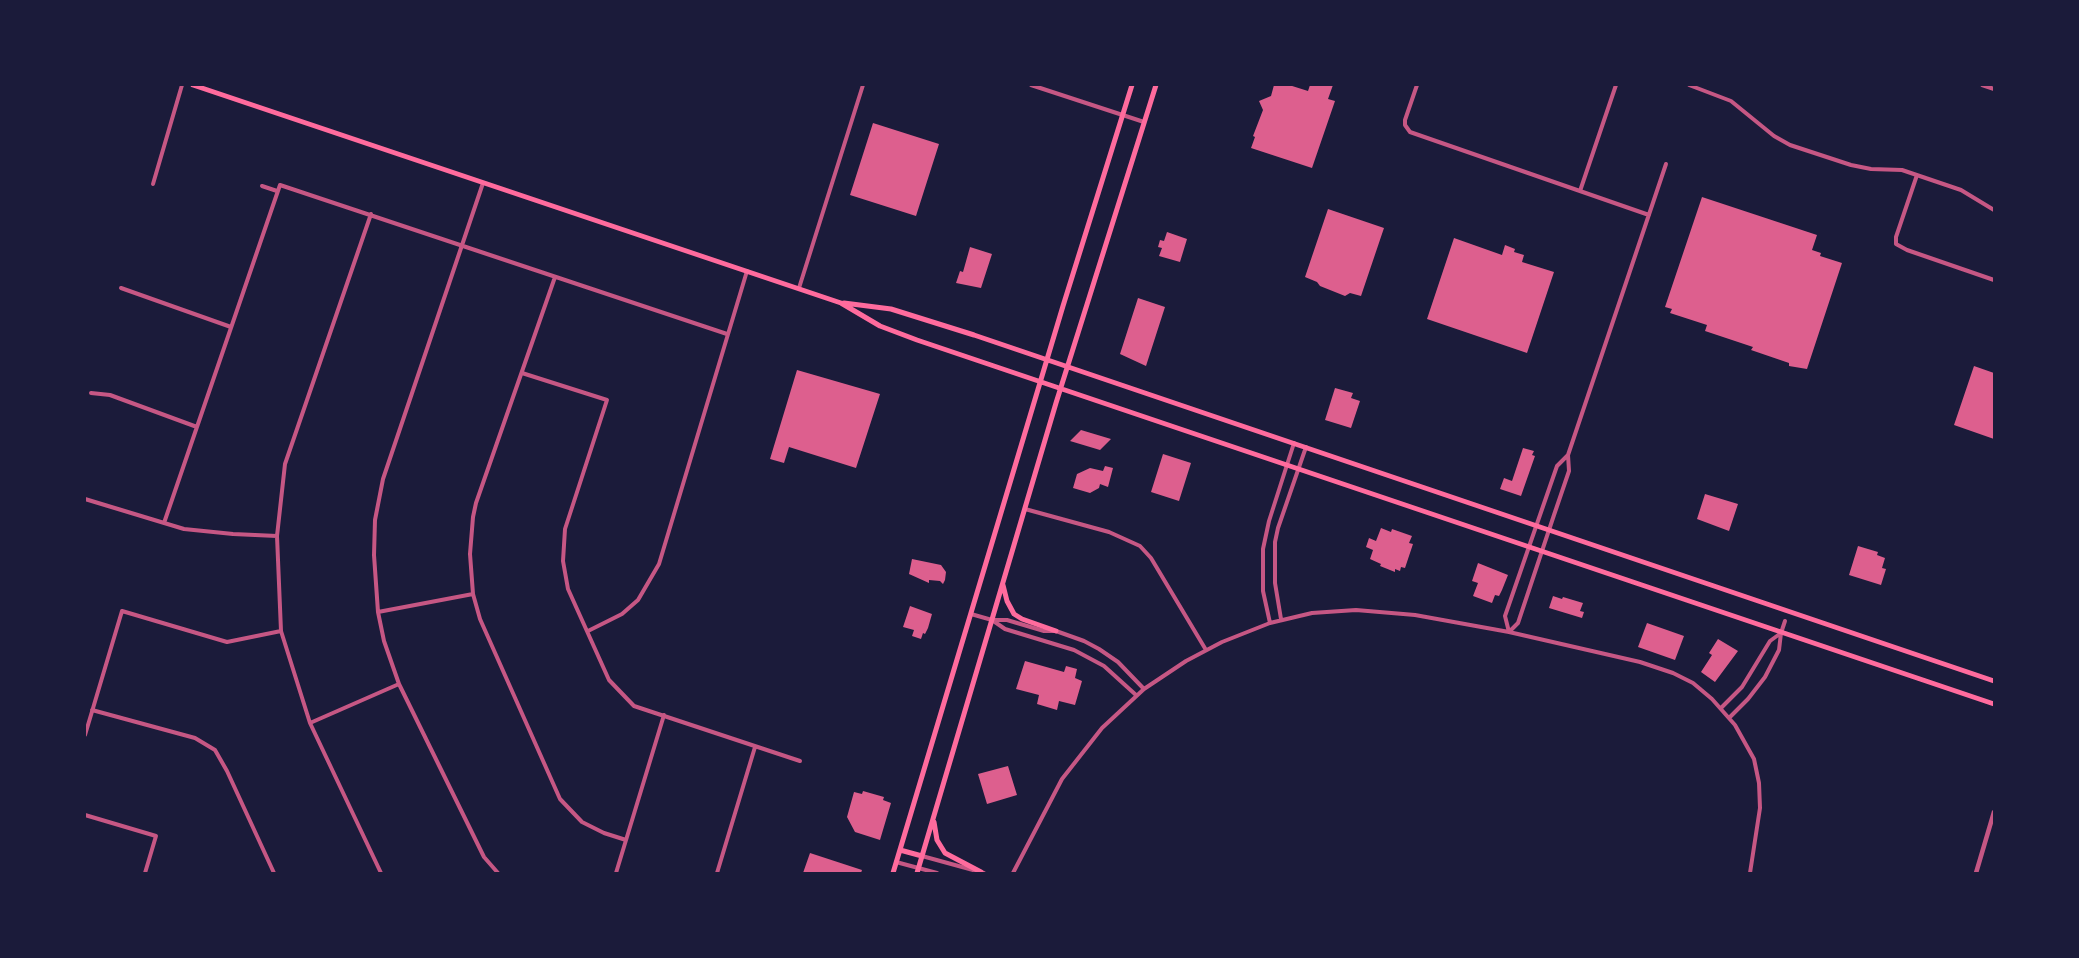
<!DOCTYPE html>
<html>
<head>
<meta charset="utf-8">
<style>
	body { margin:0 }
	#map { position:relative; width:2079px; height:958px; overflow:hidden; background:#1b1b3a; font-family:Quicksand,sans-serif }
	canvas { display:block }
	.frame { position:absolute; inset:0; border:86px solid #1b1b3a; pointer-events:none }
</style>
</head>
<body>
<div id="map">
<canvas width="2079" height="958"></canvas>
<div class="frame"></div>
</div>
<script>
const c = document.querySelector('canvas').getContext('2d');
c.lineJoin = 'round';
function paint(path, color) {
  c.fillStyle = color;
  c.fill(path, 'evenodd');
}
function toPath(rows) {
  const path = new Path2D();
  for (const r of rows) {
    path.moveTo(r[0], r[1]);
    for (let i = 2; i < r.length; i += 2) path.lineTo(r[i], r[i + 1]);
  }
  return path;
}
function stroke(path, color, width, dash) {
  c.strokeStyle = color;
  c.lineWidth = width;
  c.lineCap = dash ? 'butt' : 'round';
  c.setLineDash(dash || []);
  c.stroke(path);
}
const building = toPath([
	[1274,85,1289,85,1308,91,1310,85,1333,85,1328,99,1335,101,1312,168,1251,148,1255,137,1253,136,1263,110,1259,101,1271,96],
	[873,123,939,144,916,216,850,195],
	[1702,197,1817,235,1812,250,1821,253,1820,256,1842,263,1807,369,1789,366,1789,363,1751,350,1753,347,1705,331,1707,325,1670,313,1672,309,1665,307],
	[1328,209,1384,228,1361,296,1350,293,1345,296,1320,286,1317,282,1305,277],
	[1167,232,1187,239,1180,262,1159,256,1162,248,1158,247,1160,240,1164,241],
	[1454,238,1502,255,1505,245,1515,249,1514,252,1524,255,1522,262,1554,272,1527,353,1427,319],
	[970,247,992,254,981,288,956,283,960,271,963,272],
	[1138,298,1165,307,1146,366,1120,354],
	[1974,366,1994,373,1994,439,1954,425],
	[797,370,880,394,856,468,789,447,784,463,770,459],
	[1335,388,1353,393,1351,398,1360,401,1351,428,1325,420],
	[1081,430,1111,439,1100,450,1070,441],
	[1523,448,1534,451,1532,455,1535,456,1521,496,1500,489,1504,478,1512,481],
	[1163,454,1191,463,1179,501,1151,492],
	[1105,466,1113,468,1108,487,1100,484,1099,488,1090,493,1073,488,1077,474,1090,468,1103,471],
	[1705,494,1738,504,1729,531,1697,519],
	[1381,528,1391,532,1392,529,1412,536,1409,543,1413,544,1405,568,1401,567,1400,571,1395,569,1395,572,1380,566,1381,564,1370,559,1373,550,1366,547,1369,538,1376,541],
	[1858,546,1878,552,1877,555,1885,558,1882,568,1886,569,1881,585,1849,575],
	[912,559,941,565,946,572,945,580,943,584,940,581,929,580,929,583,909,574],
	[1478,563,1508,575,1502,590,1499,596,1495,595,1492,603,1473,596,1478,583,1472,581],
	[1553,596,1562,599,1563,597,1583,603,1580,611,1584,612,1582,618,1549,608],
	[910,606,932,614,928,628,925,634,923,633,921,639,912,636,914,630,903,627],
	[1647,623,1684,636,1675,660,1638,647],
	[1718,639,1738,651,1715,682,1701,672,1712,655,1709,653],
	[1025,661,1064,672,1066,666,1077,669,1075,678,1082,681,1075,705,1059,701,1057,710,1037,704,1039,695,1016,689],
	[1008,766,1017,795,987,804,978,774],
	[863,791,884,797,883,800,891,803,880,840,855,832,847,817,854,792,862,794],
	[810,853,862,870,861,873,803,873]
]);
const minor = toPath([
	[1031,85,1144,122],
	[1417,85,1405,120,1405,125,1410,132,1649,215],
	[1689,85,1731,101,1774,136,1790,145,1851,165,1871,169,1902,170,1961,190,1994,210],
	[1982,85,1994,89],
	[1917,175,1896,237,1896,244,1907,250,1994,280],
	[483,183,383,479,375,520,374,555,378,612,384,641,399,684,484,857,498,873],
	[153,184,182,85],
	[262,186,277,191],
	[1580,191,1616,85],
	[371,214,285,464,277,536,281,631,310,723,381,873],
	[555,277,476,503,473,517,470,554,473,594,480,619,560,799,582,822,604,833,626,840],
	[121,288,231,327],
	[799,288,863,85],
	[522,373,607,400,565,529,563,561,568,589,609,680,634,706,800,761],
	[91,393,110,395,197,427],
	[85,499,184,529,233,534,277,536],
	[1025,509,1109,532,1140,546,1151,558,1206,650],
	[164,523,280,185,727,334],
	[378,612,473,594],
	[971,614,992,620,1005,629,1074,650,1104,666,1136,695],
	[1281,619,1275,583,1275,542,1278,528,1306,447],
	[992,620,1007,620,1044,631,1056,631,1084,641,1099,649,1118,662,1144,689],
	[1270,623,1263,591,1263,549,1269,521,1294,443],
	[588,631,622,614,638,600,659,564,747,271],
	[1509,632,1518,623,1554,515,1569,471,1568,455,1666,164],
	[1509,632,1505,616,1557,466,1568,455],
	[1721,708,1742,687,1770,641,1781,633],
	[92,710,195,738,215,750,227,771,274,873],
	[1729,718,1748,699,1765,677,1779,650,1781,633,1785,621],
	[310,723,399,684],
	[85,735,122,611,227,642,281,631],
	[85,815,156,836,145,873],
	[922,856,984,873],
	[896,862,937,873],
	[616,873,664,715],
	[717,873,755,747],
	[1013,873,1062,779,1102,728,1144,689,1186,661,1222,642,1270,623,1312,613,1356,610,1415,615,1509,632,1640,662,1673,673,1693,683,1712,699,1735,725,1754,759,1759,783,1760,808,1750,873]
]);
const tertiary = toPath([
	[1976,873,1994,812]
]);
const secondary = toPath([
	[193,85,841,303,880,326,917,340,1994,704],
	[844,303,891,309,974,335,1994,681],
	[1003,585,1007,601,1014,614,1022,619,1056,631],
	[934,822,937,840,945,853,981,872],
	[900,850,922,856],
	[893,873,1063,306,1132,85],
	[917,873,1056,403,1156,85]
]);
paint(building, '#dd5f8e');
stroke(minor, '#c65784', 4);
stroke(tertiary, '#c65784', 4.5);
stroke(secondary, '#ff6b9d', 5);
</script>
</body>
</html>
